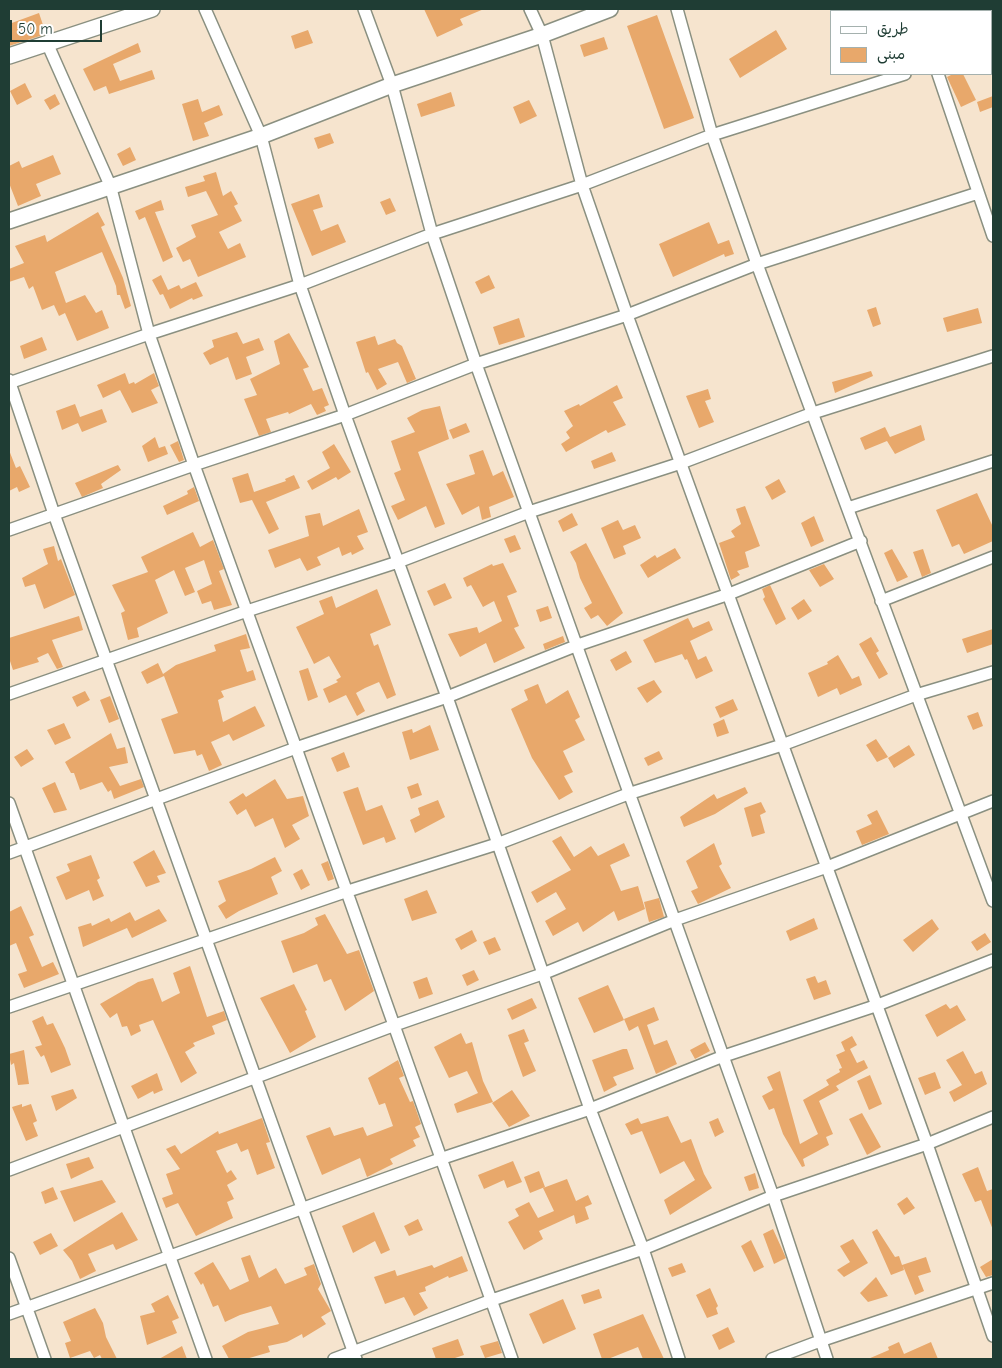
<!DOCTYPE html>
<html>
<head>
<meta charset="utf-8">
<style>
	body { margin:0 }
	#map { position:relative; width:1002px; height:1368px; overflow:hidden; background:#f6e4ce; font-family:"Comic Neue","Playpen Sans Arabic",sans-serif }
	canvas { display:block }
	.frame { position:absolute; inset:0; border:10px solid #1f3d34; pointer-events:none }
	.legend { position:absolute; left:830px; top:10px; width:162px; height:65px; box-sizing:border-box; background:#fff; border:1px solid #a5b1ae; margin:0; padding:6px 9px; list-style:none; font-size:15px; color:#1f3d34 }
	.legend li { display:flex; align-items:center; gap:10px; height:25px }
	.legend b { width:25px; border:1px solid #a5b1ae }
	.scale { position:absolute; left:10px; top:20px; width:92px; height:22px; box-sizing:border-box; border:2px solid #1f3d34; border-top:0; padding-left:6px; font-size:15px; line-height:18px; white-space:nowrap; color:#1f3d34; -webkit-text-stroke:4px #fff; paint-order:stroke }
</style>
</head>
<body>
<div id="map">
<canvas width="1002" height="1368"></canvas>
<div class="frame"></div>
<ul class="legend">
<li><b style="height:6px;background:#fff"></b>طريق</li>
<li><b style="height:14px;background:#e8a86b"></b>مبنى</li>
</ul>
<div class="scale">50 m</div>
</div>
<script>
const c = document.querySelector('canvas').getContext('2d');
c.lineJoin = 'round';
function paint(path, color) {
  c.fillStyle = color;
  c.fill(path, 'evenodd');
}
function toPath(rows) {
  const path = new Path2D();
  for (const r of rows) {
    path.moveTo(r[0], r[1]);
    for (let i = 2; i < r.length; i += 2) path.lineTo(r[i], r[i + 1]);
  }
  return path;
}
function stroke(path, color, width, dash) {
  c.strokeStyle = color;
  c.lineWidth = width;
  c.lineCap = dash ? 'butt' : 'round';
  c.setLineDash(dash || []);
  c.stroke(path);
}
const building = toPath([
	[424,9,484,9,460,19,463,25,437,37],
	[39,13,46,34,9,46,9,24],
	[657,15,694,118,664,129,627,26],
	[308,30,313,43,295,49,291,36],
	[776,30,787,49,740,78,729,59],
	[604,37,608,49,584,57,580,45],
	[138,43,141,52,113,64,120,81,152,70,155,79,109,94,106,86,94,91,83,69],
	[953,74,963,74,976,100,961,107,947,77],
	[25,83,32,97,17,105,10,91],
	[451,92,455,106,421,117,417,104],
	[55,94,60,104,50,110,44,100],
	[993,96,993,107,980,112,977,102],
	[198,99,202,112,219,105,223,115,204,123,209,136,193,141,182,104],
	[529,100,537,116,520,124,513,107],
	[330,133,334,143,318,149,314,138],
	[130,147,136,160,123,166,117,154],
	[53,155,61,174,36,184,41,196,18,206,9,183,9,166,19,161,22,168],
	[216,172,223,196,231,191,238,204,234,206,242,221,219,232,228,249,240,243,246,257,198,277,190,259,183,262,176,248,196,237,191,225,218,215,206,191,188,197,185,187,205,181,203,176],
	[319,194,323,207,313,210,321,231,338,224,346,242,312,256,291,204],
	[390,198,396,211,386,215,380,202],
	[161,200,164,210,155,212,173,257,163,262,145,217,139,220,135,211],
	[98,212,105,225,101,227,123,278,131,306,125,309,120,295,117,295,116,286,102,252,55,272,66,303,85,295,96,313,102,310,109,328,77,341,65,313,59,316,54,305,42,310,33,286,29,289,24,277,9,282,9,269,24,263,15,246,45,235,47,242],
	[709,222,718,244,729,240,734,254,725,257,724,254,673,277,659,244],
	[161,275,168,290,179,285,181,289,196,282,203,296,193,300,192,298,170,309,163,294,160,295,152,280],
	[489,275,495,288,481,294,475,282],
	[876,307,881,324,873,327,867,310],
	[978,308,982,323,947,332,943,318],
	[519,318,525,337,499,345,493,327],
	[237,332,243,344,259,338,264,350,246,357,252,374,236,380,228,357,210,365,203,353,214,347,212,340],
	[289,333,309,367,303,369,313,391,322,388,329,405,324,407,326,411,317,415,311,404,289,414,288,412,266,419,271,432,259,436,244,399,257,395,250,379,280,364,274,341],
	[375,336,378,345,395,339,397,343,402,346,416,379,407,383,398,362,378,369,387,384,377,390,368,372,366,373,356,342],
	[42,337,47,350,24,359,20,346],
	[871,371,873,376,835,393,832,382],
	[125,373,129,384,134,382,135,384,154,373,159,386,151,390,158,403,132,413,120,390,103,398,97,385],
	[617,385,623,398,613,402,626,425,608,433,606,430,566,452,561,444,570,438,566,432,573,426,564,411,579,404,580,406],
	[708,389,711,399,705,401,714,422,699,428,686,396],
	[75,404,80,417,102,409,107,422,82,432,78,423,62,430,56,411],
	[440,406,449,439,418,452,445,524,435,528,426,506,398,520,391,506,405,500,394,473,401,470,391,441,415,432,407,418,422,410],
	[466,423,470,432,453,439,449,430],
	[921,425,925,440,895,454,887,441,865,450,860,438,885,427,890,437],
	[155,437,159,448,165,446,168,454,148,462,142,446],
	[178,441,184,460,179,462,170,445],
	[334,444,351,472,338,480,336,477,312,490,307,481,330,468,322,452],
	[9,450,16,468,20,466,30,487,19,492,17,487,9,491],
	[483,450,493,476,503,471,514,497,489,507,491,517,482,520,479,506,462,515,446,484,475,474,469,455],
	[612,452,616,461,594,469,591,461],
	[118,465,121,470,101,484,103,488,82,497,75,483],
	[248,473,254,492,286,481,285,479,294,475,300,488,266,502,279,529,269,534,252,500,240,503,232,478],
	[779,479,786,492,772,500,765,487],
	[194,487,199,501,167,515,163,506,188,494,187,491],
	[977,493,993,527,993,541,964,554,959,544,952,547,936,510],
	[745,506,760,546,745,552,749,567,737,571,740,575,731,580,719,543,735,537,731,531,741,524,736,509],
	[359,509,368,532,357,536,364,549,352,555,351,552,342,556,339,547,317,557,321,565,307,571,300,558,275,568,268,550,309,536,305,516,320,513,323,526],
	[572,513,578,525,563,532,558,521],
	[814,516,824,541,811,547,801,523],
	[618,520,623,530,635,525,641,538,623,546,626,554,614,559,601,528],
	[193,532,200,547,213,540,224,569,219,571,232,605,214,610,211,601,202,604,197,591,212,584,204,560,185,568,195,592,185,596,174,570,155,580,168,613,137,628,139,637,128,640,121,613,125,611,112,585,148,572,141,557],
	[515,535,521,549,510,553,504,539],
	[586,543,623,613,607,626,598,615,591,619,584,608,592,603,580,578,576,563,570,552],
	[54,546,58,561,61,559,75,595,44,609,35,584,25,587,22,578,48,564,43,549],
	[675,548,681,558,648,578,640,565,655,555,657,558],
	[892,549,908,577,897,582,884,553],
	[923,549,931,573,922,577,913,552],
	[503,563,517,592,507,596,519,626,514,628,525,648,494,663,486,643,460,657,448,634,477,627,479,633,502,621,494,601,483,607,471,585,467,587,463,578,492,564,493,566],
	[824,564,834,579,820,587,809,570],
	[445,583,452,598,434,606,427,591],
	[770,585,786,619,776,625,763,599,765,597,762,589],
	[377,589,391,625,370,634,374,646,378,644,396,695,387,699,379,682,365,688,356,693,365,711,357,716,346,695,329,703,323,689,338,682,336,680,341,677,329,656,314,664,296,627,324,614,319,601,332,596,336,608],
	[804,599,812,611,798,620,791,608],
	[548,606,552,618,540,622,536,610],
	[79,616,83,630,52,640,63,667,57,669,48,653,37,658,39,662,13,670,9,658,9,638],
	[688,618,693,628,709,621,713,630,690,641,698,660,706,656,713,671,696,679,687,659,685,660,682,654,655,663,643,640],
	[993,629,993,644,967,653,962,639],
	[246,634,250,648,240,650,247,672,253,670,256,680,221,691,224,697,218,700,223,722,255,706,265,726,233,741,229,734,211,742,222,765,209,771,202,754,197,756,195,750,174,754,161,719,178,713,164,676,147,684,141,672,158,663,163,674,176,665,216,651,214,645],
	[563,636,565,642,545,650,543,644],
	[871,637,879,651,876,653,888,674,879,679,859,644],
	[626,651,632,662,616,671,610,660],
	[838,655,852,679,859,676,862,685,840,695,837,688,818,697,808,673,828,664,827,662],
	[308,668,318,697,308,701,299,671],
	[654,680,662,692,647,703,637,688],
	[538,684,546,704,568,690,580,717,575,720,585,740,563,751,573,772,564,776,573,792,559,800,532,758,511,709,528,700,524,690],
	[85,691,90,700,77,707,72,697],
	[110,696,119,719,109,723,100,700],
	[733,699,738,710,720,718,715,707],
	[978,712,983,726,973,730,967,716],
	[724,719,729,733,717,737,713,724],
	[64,723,71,738,55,745,47,730],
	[430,725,439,750,410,760,402,732,412,729,413,733],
	[111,733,117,749,125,747,128,763,109,767,120,786,141,779,144,787,114,799,111,790,108,792,102,782,80,790,74,773,71,773,65,762],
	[876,739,888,757,877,762,866,745],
	[909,745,915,755,894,768,888,758],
	[27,749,34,759,21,767,14,757],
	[659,751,663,759,648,766,644,758],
	[344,752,350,767,337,772,331,758],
	[275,779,287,799,303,796,309,816,292,825,300,839,285,848,273,818,255,827,246,809,237,815,229,802,243,793,246,797],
	[55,782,67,810,54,813,42,788],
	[418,783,422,795,411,799,407,787],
	[358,787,366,811,382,805,396,839,386,843,384,837,363,845,343,792],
	[745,787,748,793,715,814,684,827,680,817,702,802,714,794,717,799],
	[438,800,445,817,415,833,410,820,420,815,418,808],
	[761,802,766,812,760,815,765,833,752,837,744,808],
	[877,810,889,834,862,845,856,831,872,824,867,815],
	[561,836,574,857,591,846,598,856,624,843,630,856,610,865,621,891,638,886,645,909,618,921,614,911,583,932,578,922,553,936,545,921,566,909,556,892,537,903,531,892,571,870,552,841],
	[714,843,722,864,719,866,731,888,698,904,691,891,698,888,686,861],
	[154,850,166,873,157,876,160,882,146,887,133,862],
	[91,855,100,878,97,880,104,896,93,901,89,890,66,900,56,877,70,871,67,864],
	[275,857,282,871,271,877,278,894,239,911,226,919,218,906,226,901,218,881,251,869],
	[328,861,334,879,328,881,321,864],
	[302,869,310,885,301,890,293,874],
	[427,890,437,913,412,921,404,899],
	[659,898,664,917,649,922,644,902],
	[21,906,34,935,29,937,42,967,53,962,59,974,24,988,18,974,27,971,16,943,9,946,9,912],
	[159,909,167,921,132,938,127,928,83,947,78,927,91,923,92,926,109,918,111,922,130,912,135,921],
	[325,914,347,954,359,950,374,991,345,1011,331,979,324,982,317,964,293,973,281,941,304,933,318,925,315,918],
	[814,918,818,929,790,941,786,931],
	[932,919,939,929,913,952,903,940],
	[472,930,477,941,461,950,455,939],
	[985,933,991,942,977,951,971,942],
	[495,937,501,950,489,955,483,942],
	[190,966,207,1017,224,1011,227,1020,212,1026,215,1034,193,1043,195,1046,185,1052,197,1073,181,1083,153,1020,139,1025,141,1031,131,1036,127,1026,122,1027,117,1013,110,1018,100,1004,138,982,153,978,162,1002,180,993,173,973],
	[474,970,479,980,467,986,462,975],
	[815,976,818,983,826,980,831,994,814,1000,806,979],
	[427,977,433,994,419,999,413,982],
	[294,984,307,1010,305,1011,316,1037,290,1053,260,998],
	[608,985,624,1020,594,1033,578,998],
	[532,998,537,1008,512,1020,507,1009],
	[946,1004,950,1009,957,1005,966,1020,937,1037,925,1015],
	[654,1007,659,1020,647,1025,654,1045,667,1040,677,1064,656,1074,638,1026,629,1031,624,1019],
	[43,1016,47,1025,53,1023,65,1048,71,1065,51,1073,44,1055,41,1057,35,1047,42,1045,32,1021],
	[524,1029,529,1041,524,1043,536,1071,523,1077,508,1035],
	[461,1033,466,1044,472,1042,483,1081,493,1102,457,1113,454,1104,478,1093,467,1071,449,1078,434,1047],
	[852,1036,857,1045,850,1049,857,1063,864,1060,868,1068,836,1086,839,1090,819,1101,833,1134,826,1137,829,1145,803,1159,805,1166,802,1167,783,1134,774,1108,769,1110,762,1096,773,1090,767,1077,780,1071,800,1144,818,1134,803,1100,829,1085,826,1080,840,1072,839,1069,842,1068,836,1055,845,1051,841,1042],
	[705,1042,710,1051,695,1059,690,1050],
	[623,1049,627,1049,634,1069,613,1077,617,1085,604,1092,592,1060],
	[24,1050,29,1084,18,1085,14,1063,11,1065,9,1054],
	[963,1051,975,1074,982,1071,987,1084,954,1102,949,1092,962,1085,946,1060],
	[398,1060,404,1076,399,1078,410,1102,413,1101,421,1124,415,1127,420,1137,413,1140,416,1146,390,1159,393,1164,367,1177,360,1158,322,1175,306,1136,330,1127,334,1136,363,1127,367,1136,393,1126,385,1103,379,1105,368,1078],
	[935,1072,941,1088,925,1095,918,1078],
	[157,1073,163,1090,154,1094,153,1091,138,1099,131,1086],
	[870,1075,882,1104,869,1110,857,1081],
	[73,1089,77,1098,56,1111,51,1096],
	[512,1090,530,1116,509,1127,492,1103],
	[22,1104,22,1107,31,1104,37,1121,33,1123,38,1136,26,1141,12,1107],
	[862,1113,881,1147,867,1155,849,1119],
	[668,1116,681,1143,691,1139,704,1174,712,1188,670,1215,664,1200,695,1180,684,1161,660,1174,642,1131,631,1135,625,1124,638,1118,641,1124],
	[262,1118,270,1142,266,1143,275,1168,257,1175,248,1149,241,1152,237,1143,216,1151,227,1173,231,1170,237,1179,227,1185,234,1199,227,1202,233,1218,196,1236,178,1203,166,1208,162,1198,173,1194,166,1174,180,1169,166,1149,175,1145,181,1154,218,1131,219,1134],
	[718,1118,724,1132,715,1137,709,1122],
	[89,1157,94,1168,71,1179,66,1164],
	[513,1161,522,1182,507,1188,504,1180,484,1189,478,1175],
	[978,1167,987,1191,993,1189,993,1230,981,1200,975,1202,962,1174],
	[539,1171,545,1187,530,1193,524,1177],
	[755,1173,759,1188,749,1191,744,1177],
	[567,1179,576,1201,588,1195,592,1204,585,1207,589,1219,576,1224,574,1215,539,1231,543,1239,524,1250,508,1222,519,1216,515,1209,529,1202,538,1218,554,1211,543,1188],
	[102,1180,116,1202,74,1222,60,1191],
	[53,1187,58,1199,45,1204,41,1192],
	[907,1197,915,1208,904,1215,897,1204],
	[122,1212,138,1240,116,1250,113,1244,88,1254,96,1271,80,1279,72,1261,63,1250],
	[374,1212,390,1250,381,1254,375,1241,353,1253,342,1226],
	[418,1219,423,1230,409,1236,404,1226],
	[773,1229,786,1258,774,1264,763,1234],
	[877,1229,895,1257,899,1256,902,1265,926,1257,931,1272,918,1276,924,1291,915,1295,903,1266,904,1270,891,1275,872,1232],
	[51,1233,58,1246,40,1255,33,1242],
	[853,1239,868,1263,844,1277,837,1270,850,1262,840,1246],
	[751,1240,764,1267,754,1272,741,1246],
	[250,1255,259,1278,276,1268,285,1284,307,1275,304,1268,314,1264,321,1284,318,1289,331,1311,321,1317,326,1324,303,1338,302,1334,287,1342,268,1346,270,1352,246,1359,229,1359,222,1346,248,1332,279,1324,271,1306,240,1315,225,1322,218,1305,213,1307,203,1283,201,1285,194,1273,213,1262,230,1290,249,1281,241,1258],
	[462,1256,468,1271,449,1278,448,1276,425,1287,426,1291,419,1293,428,1308,414,1316,404,1297,385,1304,374,1277,395,1270,397,1276,432,1265,434,1268],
	[993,1259,993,1275,986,1277,980,1267],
	[682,1263,686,1272,672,1277,668,1268],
	[876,1277,888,1296,868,1302,860,1293],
	[710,1288,718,1306,716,1308,718,1314,707,1318,696,1295],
	[599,1289,602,1298,584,1304,581,1295],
	[168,1295,179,1318,172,1321,177,1333,147,1345,140,1316,155,1312,151,1304],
	[563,1299,576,1329,543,1344,529,1314],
	[95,1308,103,1323,106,1337,117,1359,102,1359,100,1355,94,1358,90,1351,70,1358,65,1343,71,1341,63,1322],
	[643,1314,664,1359,643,1359,638,1347,608,1359,602,1359,593,1334],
	[728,1327,735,1342,719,1350,712,1335],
	[458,1339,464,1355,452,1359,436,1359,432,1348],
	[498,1341,502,1353,485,1358,480,1346],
	[899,1342,904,1354,931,1342,938,1359,868,1359,889,1350,888,1347],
	[182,1346,187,1359,159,1359]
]);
const minor = toPath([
	[205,9,261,136,300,285,345,415,447,697,590,1109,643,1249,679,1359],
	[364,9,392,85,432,234,476,364,773,1196,827,1359],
	[530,9,542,35,582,185,627,315,927,1144,993,1336],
	[677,9,712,135,757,264,993,901],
	[920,9,920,11],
	[47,43,110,185,149,334,194,465,296,748,512,1359],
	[938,74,993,236],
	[9,380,54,514,356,1359],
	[9,383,149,334,300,285,432,234,582,185,712,135,905,74],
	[848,508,993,461],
	[9,530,194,465,345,415,476,364,627,315,757,264,978,193],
	[881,601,993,557],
	[9,694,247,611,398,562,529,512,681,463,813,413,993,356],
	[9,803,206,1359],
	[9,853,296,748,447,697,578,645,729,594,861,541],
	[9,1007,345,892,497,844,628,794,782,745,916,695,993,672],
	[9,1170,395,1025,545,973,675,920,827,867,993,801],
	[9,1258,45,1359],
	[9,1314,440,1159,590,1109,721,1057,875,1006,993,960],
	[334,1359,492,1300,643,1249,773,1196,927,1144,993,1117],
	[772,1359,820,1341,993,1283]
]);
const tertiary = toPath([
	[9,56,152,9],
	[9,221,261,136,392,85,542,35,610,9]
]);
paint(building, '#e8a86b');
stroke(minor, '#8a9081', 14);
stroke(tertiary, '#8a9081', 18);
stroke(minor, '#fff', 11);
stroke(tertiary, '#fff', 15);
</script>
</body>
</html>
